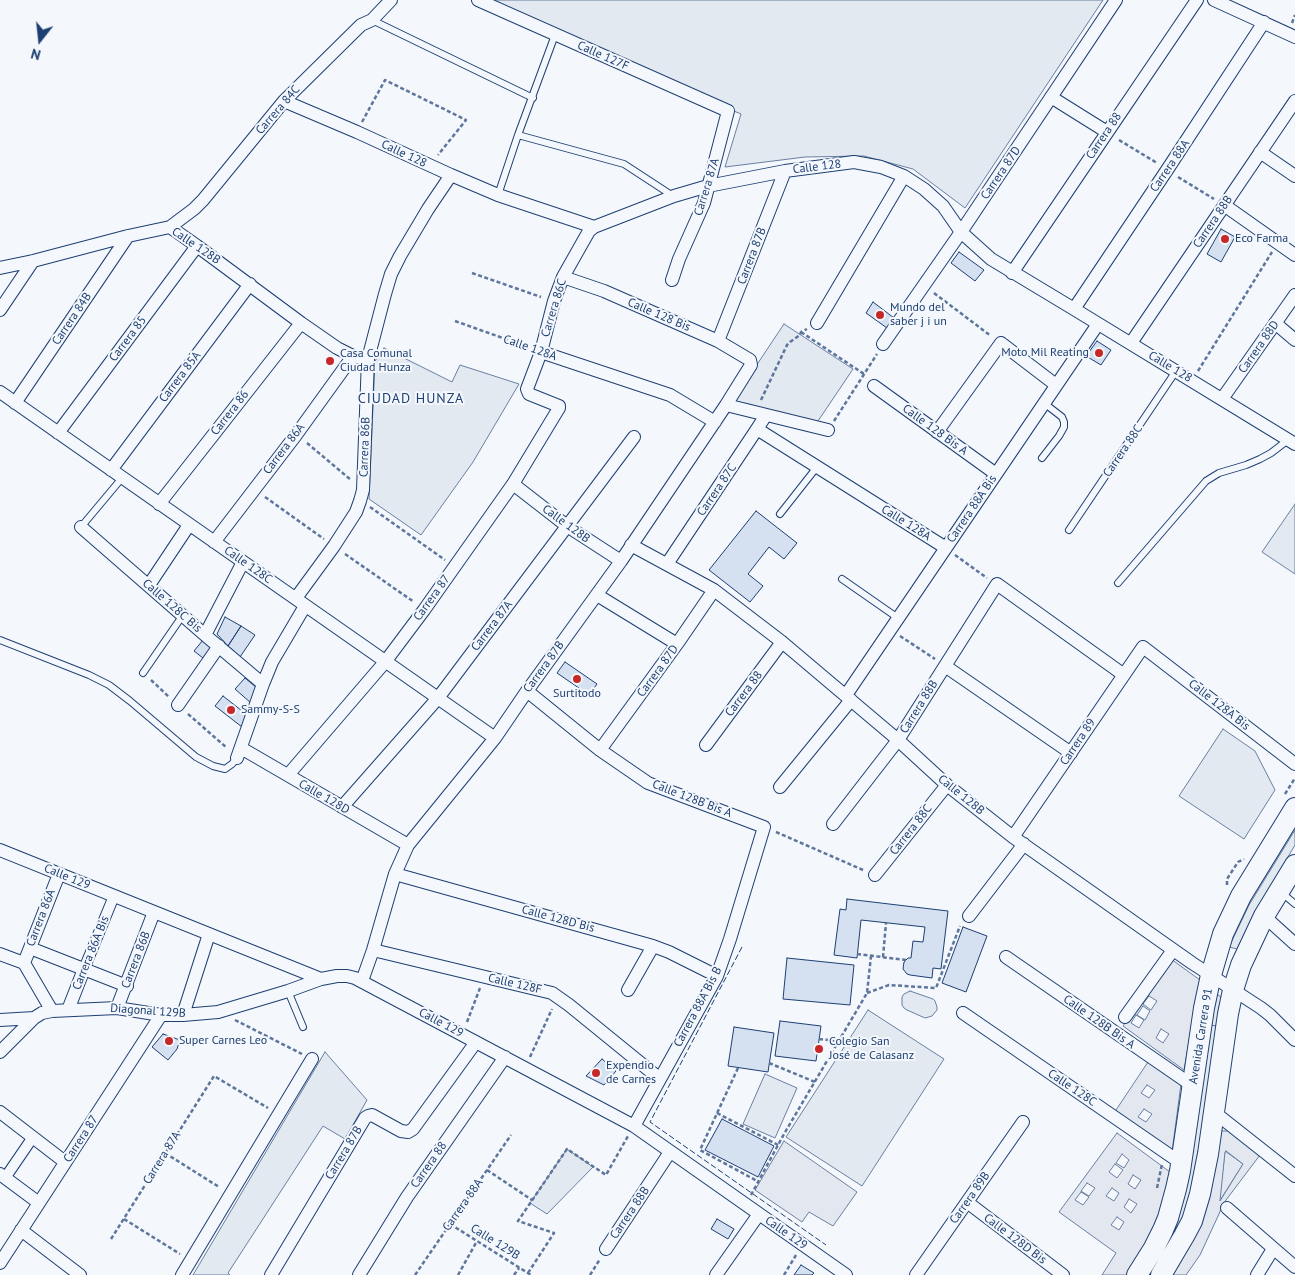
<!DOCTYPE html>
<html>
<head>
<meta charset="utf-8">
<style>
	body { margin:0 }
	#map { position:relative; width:1295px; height:1275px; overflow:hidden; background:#f4f7fb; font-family:"PT Sans",sans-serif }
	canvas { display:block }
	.north { position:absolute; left:15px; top:15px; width:50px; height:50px; -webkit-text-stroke:4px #f4f7fb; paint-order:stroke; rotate:196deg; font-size:14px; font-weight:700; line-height:20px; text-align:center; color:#1d3f73 }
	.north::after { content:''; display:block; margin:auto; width:18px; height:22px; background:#1d3f73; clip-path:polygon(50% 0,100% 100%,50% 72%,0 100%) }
</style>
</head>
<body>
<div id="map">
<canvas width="1295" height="1275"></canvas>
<div class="north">N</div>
</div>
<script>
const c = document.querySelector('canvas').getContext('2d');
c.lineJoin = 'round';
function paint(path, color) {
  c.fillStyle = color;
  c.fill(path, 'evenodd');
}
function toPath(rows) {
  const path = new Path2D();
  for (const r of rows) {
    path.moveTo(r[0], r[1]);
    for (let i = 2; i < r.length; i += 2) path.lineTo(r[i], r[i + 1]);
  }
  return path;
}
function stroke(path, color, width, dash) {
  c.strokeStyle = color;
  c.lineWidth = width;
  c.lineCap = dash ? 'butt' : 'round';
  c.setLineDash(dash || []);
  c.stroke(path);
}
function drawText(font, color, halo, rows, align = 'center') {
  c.font = font + ' "PT Sans",sans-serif';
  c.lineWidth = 4;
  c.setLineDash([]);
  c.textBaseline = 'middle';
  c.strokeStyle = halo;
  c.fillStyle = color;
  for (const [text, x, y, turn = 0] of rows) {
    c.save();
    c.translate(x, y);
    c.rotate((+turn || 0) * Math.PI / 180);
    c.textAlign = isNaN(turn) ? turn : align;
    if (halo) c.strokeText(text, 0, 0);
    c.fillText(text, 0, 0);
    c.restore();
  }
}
const green = toPath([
	[473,0,1103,0,965,208,913,169,864,156,805,157,725,167,741,114,473,0],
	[784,324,853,369,816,424,732,402,784,324],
	[384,348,452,382,460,365,519,384,473,462,421,535,369,499,375,361,384,348],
	[1295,504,1295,574,1262,552,1295,504],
	[1223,729,1255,751,1275,790,1244,839,1179,796,1223,729],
	[1295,830,1295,845,1257,909,1237,949,1229,947,1249,905,1295,830],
	[910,991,933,999,935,1001,937,1007,937,1010,932,1016,925,1018,907,1010,904,1008,902,1005,902,997,904,994,910,991],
	[868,1010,944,1059,862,1186,786,1137,868,1010],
	[1209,1025,1218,1026,1191,1201,1155,1275,1144,1275,1209,1025],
	[325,1052,367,1100,345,1139,323,1126,228,1273,230,1275,193,1275,325,1052],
	[765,1074,797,1088,775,1138,743,1124,765,1074],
	[567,1149,593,1167,547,1214,530,1203,567,1149],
	[1225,1151,1243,1164,1219,1202,1225,1151]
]);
const parking = toPath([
	[1171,959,1200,980,1184,1070,1123,1026,1171,959],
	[1149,996,1157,1001,1151,1010,1143,1004,1149,996],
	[1143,1006,1150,1011,1145,1020,1137,1015,1143,1006],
	[1136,1015,1144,1020,1139,1028,1131,1023,1136,1015],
	[1161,1029,1169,1034,1163,1043,1156,1038,1161,1029],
	[1218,995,1221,997,1222,1001,1218,1026,1209,1025,1215,996,1218,995],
	[1148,1062,1181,1084,1172,1152,1114,1113,1148,1062],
	[1147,1085,1155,1090,1149,1098,1141,1093,1147,1085],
	[1144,1109,1152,1114,1146,1122,1138,1117,1144,1109],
	[1222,1131,1232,1131,1260,1155,1223,1204,1219,1214,1200,1255,1186,1275,1167,1275,1214,1134,1222,1131],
	[1226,1151,1243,1164,1220,1201,1225,1152,1226,1151],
	[1117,1133,1170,1172,1164,1201,1156,1222,1147,1244,1127,1275,1102,1275,1116,1253,1059,1212,1117,1133],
	[1122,1154,1129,1160,1124,1168,1116,1163,1122,1154],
	[1115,1164,1123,1170,1117,1178,1109,1172,1115,1164],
	[1133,1175,1141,1180,1135,1189,1128,1184,1133,1175],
	[1087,1183,1095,1188,1089,1196,1081,1191,1087,1183],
	[1112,1188,1119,1193,1114,1201,1106,1196,1112,1188],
	[1081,1192,1089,1197,1083,1205,1075,1200,1081,1192],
	[1129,1199,1137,1204,1131,1213,1124,1207,1129,1199],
	[1117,1217,1124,1222,1119,1230,1111,1225,1117,1217],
	[784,1141,857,1192,833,1226,809,1212,802,1222,755,1190,784,1141]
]);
const building = toPath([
	[1221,229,1235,237,1221,262,1207,254,1221,229],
	[959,252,984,270,975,281,951,263,959,252],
	[873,302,894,318,887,328,866,313,873,302],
	[1097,341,1111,350,1101,365,1086,356,1097,341],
	[756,511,797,543,784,559,769,547,748,574,763,586,750,602,709,570,756,511],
	[225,617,241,626,228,646,217,634,225,617],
	[241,626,255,635,240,657,228,646,241,626],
	[203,640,212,647,203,658,194,651,203,640],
	[565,662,597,684,589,695,557,673,565,662],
	[245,678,257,688,251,703,235,689,245,678],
	[223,696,246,714,242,727,215,706,223,696],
	[847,899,948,911,941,969,933,968,932,978,910,975,907,974,903,969,904,962,908,958,911,958,913,941,923,942,925,927,861,920,857,958,834,955,840,909,846,910,847,899],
	[963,927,987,936,966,992,942,983,963,927],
	[787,958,854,965,850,1005,783,999,787,958],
	[780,1021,821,1026,816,1061,775,1056,780,1021],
	[734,1027,774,1033,768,1072,728,1066,734,1027],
	[163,1034,180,1040,177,1049,168,1060,152,1047,163,1034],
	[602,1059,616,1071,604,1085,586,1076,602,1059],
	[722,1119,774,1146,758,1177,705,1150,722,1119],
	[717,1219,734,1229,728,1239,711,1229,717,1219],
	[801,1265,814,1273,812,1275,794,1275,801,1265]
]);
const path = toPath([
	[1292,23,1295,15],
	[362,122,385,80,466,120,438,155],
	[1119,140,1157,163],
	[1178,177,1214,199],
	[472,273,541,297],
	[934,293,991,336],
	[455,321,528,347],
	[801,332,864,374],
	[1198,371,1272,252],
	[761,400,787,345,790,342,800,335,801,332,807,329],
	[834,421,877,354],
	[307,443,351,480],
	[265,497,324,539],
	[370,507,445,560],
	[345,554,414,602],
	[955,555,987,578],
	[900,636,935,659],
	[151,680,169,697],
	[188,714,227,748],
	[1285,794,1295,778],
	[776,832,863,870],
	[1227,885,1227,879,1238,862,1244,859],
	[857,954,906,960],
	[883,957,886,923],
	[867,993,889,985,936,988,960,926],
	[235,1020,302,1054],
	[467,1022,480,988],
	[819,1039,839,1041],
	[530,1057,552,1009],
	[769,1063,815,1082],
	[738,1068,700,1150,759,1182],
	[717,1113,778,1145],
	[165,1153,219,1187],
	[487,1170,532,1200],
	[1157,1188,1162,1164],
	[751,1195,784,1134,867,993,871,956],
	[124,1219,180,1254],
	[450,1224,531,1275],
	[111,1239,214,1076,268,1108],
	[528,1273,554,1233,518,1221,567,1149,606,1175,628,1136],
	[415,1275,511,1135],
	[458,1275,477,1241],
	[514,1275,519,1268],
	[590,1275,600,1259],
	[784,1275,796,1255]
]);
const service = toPath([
	[372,20,533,98],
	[518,135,624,164,673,196],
	[498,195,518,135,555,35],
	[1042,458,1059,436,1064,427,1064,422,1062,417,1044,403],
	[780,514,817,467],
	[81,527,122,478],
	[1069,530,1176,371],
	[842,579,898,618],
	[1118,583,1206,481,1219,473,1246,465,1260,459,1271,453,1288,440],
	[0,640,89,675,109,685,130,701,196,757,213,766,225,769,232,764,237,758],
	[143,673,183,615],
	[1282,893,1295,904],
	[288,991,303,1027]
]);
const pedestrian = toPath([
	[84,969,114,896],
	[5,1178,33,1137]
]);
const minor = toPath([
	[478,0,728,111,704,203,679,259,672,280],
	[1214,0,1295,37],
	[1051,97,1107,132],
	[284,101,357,132,451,175,498,195,594,227,674,196,708,186,785,171,854,162,881,167,904,176,924,189,943,206,961,232,991,259,1074,309,1295,444],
	[1260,152,1295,176],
	[1224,205,1295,255],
	[170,227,194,209,203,200,284,101,361,25,372,20,391,0],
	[0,268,33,261,128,236,170,227,197,246,301,323,337,348,353,356,368,359],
	[1012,273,1197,0],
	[1074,309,1167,170,1264,22],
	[0,310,33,261],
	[817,323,904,176],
	[1275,323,1295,340],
	[718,341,785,171],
	[1131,343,1295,101],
	[883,344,961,232,1116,0],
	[541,352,670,395,715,422],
	[874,386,996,474],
	[0,392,495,738],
	[1222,399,1295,295],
	[15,403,128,236],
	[726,405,828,430],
	[757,429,946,548],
	[937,432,1001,343,1056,385],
	[58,433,197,246],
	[111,470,250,284],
	[513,484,567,526,621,561],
	[159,504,301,323],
	[81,527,205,635,263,684],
	[214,542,296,435,353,356],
	[631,545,714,590,782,642,898,740,947,785,1013,837,1192,963,1261,1008,1270,1015,1295,1040],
	[667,564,757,429,766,415],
	[149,585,189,525],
	[597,595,677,644],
	[296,598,334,546,356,512,360,501,363,490,368,359,385,294,391,274,400,256,428,209,451,175],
	[205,635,243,562],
	[945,666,1071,753],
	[527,691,600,750,648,783,764,827,730,939,717,976,634,1126],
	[846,695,1098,324],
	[178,705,219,646],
	[706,745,782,642],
	[241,748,408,845],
	[600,750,677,644,714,590],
	[237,758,263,684,272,662,305,606],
	[288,775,385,662,424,610,513,484,559,408,559,406,529,394,527,389,541,352,554,301,563,277,589,231,594,227],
	[780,787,851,700],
	[342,807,438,698,634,437],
	[833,824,898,740,997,584,1124,675],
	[1013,837,1143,647,1295,764],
	[0,850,321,979],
	[395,874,653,946,669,952,717,976],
	[875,875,947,785],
	[969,916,1024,844],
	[1264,916,1295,944],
	[30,948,127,986],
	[373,950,552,993,569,1005,660,1079],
	[0,954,24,963,52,1011],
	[1006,957,1193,1086],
	[24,963,59,874],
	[362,981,373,950,395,874,408,845,495,738,527,691,621,561,726,405,751,365,750,360,718,341,604,291,563,277],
	[628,990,653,946],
	[117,1008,154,912],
	[68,1010,84,969],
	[963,1013,1181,1163],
	[183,1015,209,934],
	[1125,1017,1173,950],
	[0,1020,34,1018,42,1013,52,1011,117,1008,161,1015,183,1015,218,1012,288,991,321,979,337,976,347,976,355,978,634,1126,846,1275],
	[0,1052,34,1018],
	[0,1112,65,1162],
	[1214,1112,1295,1176],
	[0,1174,39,1203],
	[967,1202,1063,1275],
	[1227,1208,1295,1267],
	[21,1230,80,1275],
	[606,1249,670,1152],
	[0,1263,161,1015],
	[182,1275,312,1059],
	[271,1275,365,1118,368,1116,372,1115,401,1131,408,1132,413,1129,476,1042],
	[359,1275,407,1197,505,1057],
	[716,1275,759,1214],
	[916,1275,1023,1122],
	[1257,1275,1273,1249]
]);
const primary = toPath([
	[1137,1275,1154,1248,1163,1230,1168,1218,1176,1189,1180,1171,1204,1008,1211,975,1223,934,1241,896,1295,808],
	[1161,1275,1184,1236,1192,1221,1200,1194,1208,1154,1228,1014,1233,990,1241,965,1264,916,1295,865]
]);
const fence = toPath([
	[742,947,650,1122,826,1245]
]);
const markers = [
	[1225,239,5,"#c62828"],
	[880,315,5,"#c62828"],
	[1099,353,5,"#c62828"],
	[330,361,5,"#c62828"],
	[577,679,5,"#c62828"],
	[231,710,5,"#c62828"],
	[169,1041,5,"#c62828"],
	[819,1049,5,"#c62828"],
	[596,1073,5,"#c62828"]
];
const streetNames = [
	["Calle 127F",603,56,24],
	["Carrera 84C",278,110,-49],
	["Carrera 88",1104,136,-56],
	["Calle 128",404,154,25],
	["Carrera 88A",1170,166,-56],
	["Calle 128",817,167,-7],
	["Carrera 87D",1001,173,-56],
	["Carrera 87A",707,187,-73],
	["Carrera 88B",1213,222,-56],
	["Calle 128B",196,246,34],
	["Carrera 87B",752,256,-69],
	["Carrera 86C",554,308,-73],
	["Calle 128 Bis",659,315,23],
	["Carrera 84B",72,319,-56],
	["Carrera 85",128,339,-53],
	["Carrera 88D",1259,347,-55],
	["Calle 128A",530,348,19],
	["Calle 128",1170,367,31],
	["Carrera 85A",180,377,-53],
	["Carrera 86",230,413,-52],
	["Calle 128 Bis A",935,430,36],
	["Carrera 86B",365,447,-88],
	["Carrera 86A",284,449,-53],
	["Carrera 88C",1123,451,-56],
	["Carrera 87C",717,490,-56],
	["Carrera 88A Bis",972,509,-56],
	["Calle 128A",906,523,32],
	["Calle 128B",566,524,36],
	["Calle 128C",248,565,35],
	["Carrera 87",432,598,-54],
	["Calle 128C Bis",172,606,41],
	["Carrera 87A",492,626,-53],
	["Carrera 87B",544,667,-54],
	["Carrera 87D",658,671,-54],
	["Carrera 88",744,694,-53],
	["Calle 128A Bis",1219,705,38],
	["Carrera 88B",919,707,-58],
	["Carrera 89",1078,742,-56],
	["Calle 128B",961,795,39],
	["Calle 128D",324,797,30],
	["Calle 128B Bis A",692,799,21],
	["Carrera 88C",911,830,-52],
	["Calle 129",67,877,22],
	["Carrera 86A",41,918,-69],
	["Calle 128D Bis",558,919,15],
	["Carrera 86A Bis",91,953,-68],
	["Carrera 86B",136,960,-69],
	["Calle 128F",515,984,13],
	["Carrera 88A Bis B",698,1007,-62],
	["Diagonal 129B",148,1011,4],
	["Calle 128B Bis A",1099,1022,35],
	["Calle 129",441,1023,28],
	["Avenida Carrera 91",1201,1036,-81],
	["Calle 128C",1072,1088,34],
	["Carrera 87",81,1139,-57],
	["Carrera 87B",344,1153,-59],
	["Carrera 87A",162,1158,-58],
	["Carrera 88",429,1165,-55],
	["Carrera 89B",970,1198,-55],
	["Carrera 88A",463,1205,-55],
	["Carrera 88B",630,1213,-56],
	["Calle 129",786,1233,35],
	["Calle 128D Bis",1015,1239,37],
	["Calle 129B",495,1242,32]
];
const poiNames = [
	["Eco Farma",1235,239],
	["Mundo del",890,308],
	["saber j i un",890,322],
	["Moto Mil Reating",1089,353,"right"],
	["Casa Comunal",340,354],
	["Ciudad Hunza",340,368],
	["Surtitodo",577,694,"center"],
	["Sammy-S-S",241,710],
	["Super Carnes Leo",179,1041],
	["Colegio San",829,1042],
	["José de Calasanz",829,1056],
	["Expendio",606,1066],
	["de Carnes",606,1080]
];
const neighbourhoodNames = [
	["CIUDAD HUNZA",411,399]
];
paint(green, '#e3e9f0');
stroke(green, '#687fa3', 1);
paint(parking, '#e3e8f0');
stroke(parking, '#687fa3', 1);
paint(building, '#d5e0f0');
stroke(building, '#1d3f73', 1);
stroke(service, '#1d3f73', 8);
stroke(pedestrian, '#1d3f73', 12);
stroke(minor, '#1d3f73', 14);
stroke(primary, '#1d3f73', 22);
stroke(path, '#5e769c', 2.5, [4, 2.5]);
stroke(service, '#f4f7fb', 6);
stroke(pedestrian, '#f4f7fb', 10);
stroke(minor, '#f4f7fb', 12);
stroke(primary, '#f4f7fb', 20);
stroke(fence, '#1d3f73', 1, [6, 2.5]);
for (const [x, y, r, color] of markers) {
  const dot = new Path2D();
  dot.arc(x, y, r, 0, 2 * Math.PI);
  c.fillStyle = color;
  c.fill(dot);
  stroke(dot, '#f4f7fb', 2);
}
drawText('12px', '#1d3f73', '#f4f7fb', streetNames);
drawText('12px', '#1d3f73', '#f4f7fb', poiNames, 'left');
c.letterSpacing = '1px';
drawText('14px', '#1d3f73', '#f4f7fb', neighbourhoodNames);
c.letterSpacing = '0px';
</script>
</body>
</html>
